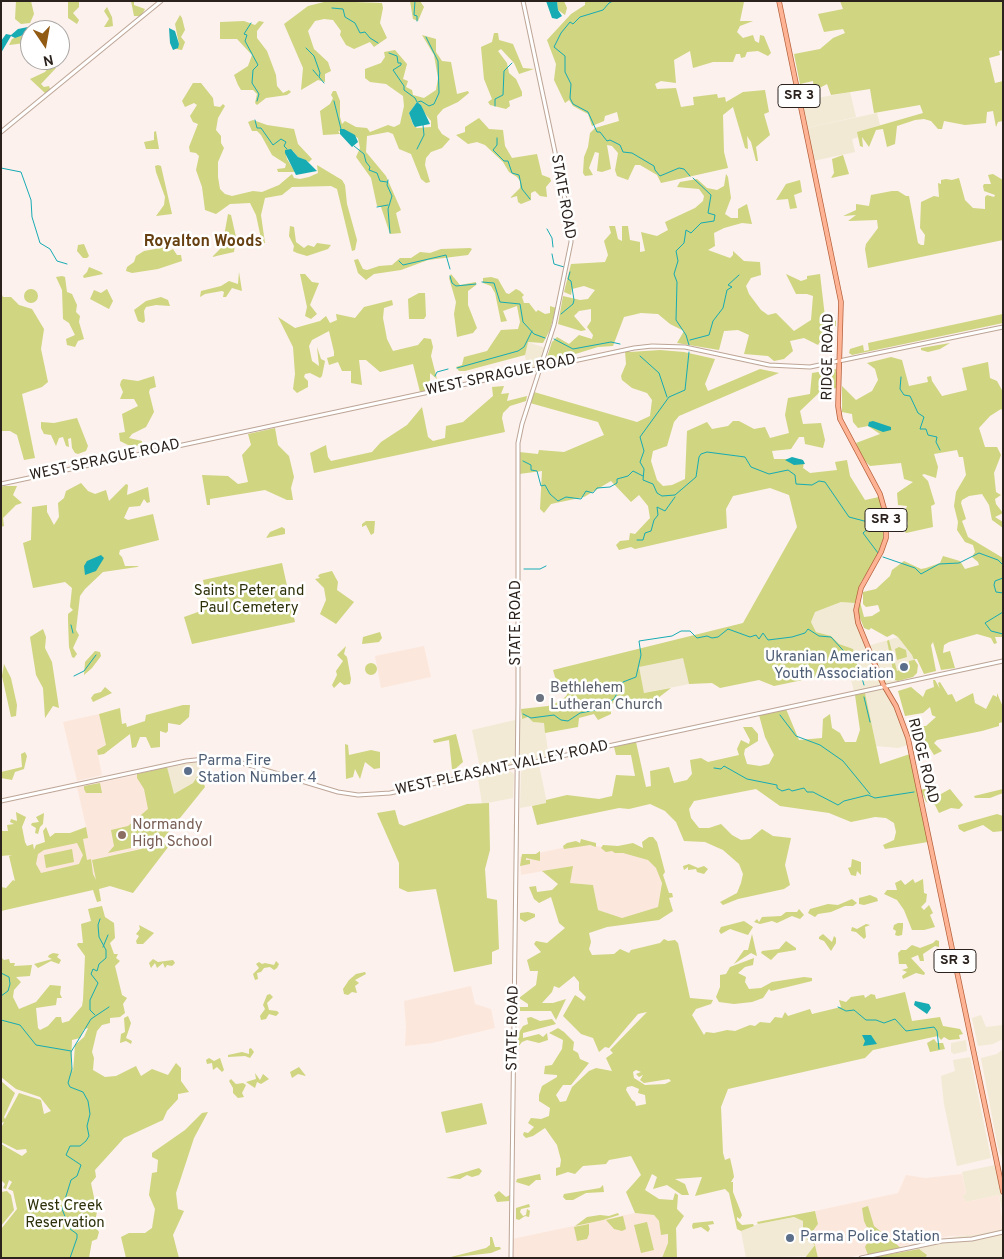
<!DOCTYPE html>
<html>
<head>
<meta charset="utf-8">
<style>
	body { margin:0 }
	#map { position:relative; width:1004px; height:1259px; overflow:hidden; background:#fcf1ec; font-family:Overpass,sans-serif }
	canvas { display:block }
	.frame { position:absolute; inset:0; border:2px solid #2b221d; pointer-events:none }
	.north { position:absolute; left:20px; top:20px; width:50px; height:50px; box-sizing:border-box; background:#fff; border:1px solid #aaa7a5; border-radius:50%; rotate:168deg; font-size:14px; font-weight:700; line-height:20px; text-align:center; color:#2b221d }
	.north::after { content:''; display:block; margin:auto; width:18px; height:22px; background:#925b13; clip-path:polygon(50% 0,100% 100%,50% 72%,0 100%) }
</style>
</head>
<body>
<div id="map">
<canvas width="1004" height="1259"></canvas>
<div class="frame"></div>
<div class="north">N</div>
</div>
<script>
const c = document.querySelector('canvas').getContext('2d');
c.lineJoin = 'round';
function paint(path, color) {
  c.fillStyle = color;
  c.fill(path, 'evenodd');
}
function toPath(rows) {
  const path = new Path2D();
  for (const r of rows) {
    if (r.length === 3) {
      path.moveTo(r[0] + r[2], r[1]);
      path.arc(r[0], r[1], r[2], 0, 2 * Math.PI);
      continue;
    }
    path.moveTo(r[0], r[1]);
    for (let i = 2; i < r.length; i += 2) path.lineTo(r[i], r[i + 1]);
  }
  return path;
}
function stroke(path, color, width, dash) {
  c.strokeStyle = color;
  c.lineWidth = width;
  c.lineCap = dash ? 'butt' : 'round';
  c.setLineDash(dash || []);
  c.stroke(path);
}
function drawText(font, color, halo, rows, align = 'center') {
  c.font = font + ' Overpass,sans-serif';
  c.lineWidth = 5;
  c.setLineDash([]);
  c.textBaseline = 'middle';
  c.strokeStyle = halo;
  c.fillStyle = color;
  for (const [text, x, y, turn = 0] of rows) {
    c.save();
    c.translate(x, y);
    c.rotate((+turn || 0) * Math.PI / 180);
    c.textAlign = isNaN(turn) ? turn : align;
    if (halo) c.strokeText(text, 0, 0);
    c.fillText(text, 0, 0);
    c.restore();
  }
}
const commercial = toPath([
	[850,92,856,117,807,128,801,101],
	[528,342,545,348,539,366,528,369,524,352],
	[841,602,855,603,857,624,868,646,898,637,912,655,917,667,895,673,898,686,884,690,895,707,908,745,898,748,876,746,865,693,855,695,850,676,860,675,831,636,816,632,811,622,815,612],
	[528,717,533,722,544,723,549,758,481,772,472,730],
	[539,765,547,803,520,808,521,771],
	[510,771,514,774,513,798,482,804,478,778],
	[981,1015,986,1027,1002,1025,1003,1039,993,1044,978,1046,972,1018],
	[966,1040,967,1051,954,1054,951,1052,951,1043],
	[1003,1049,1003,1158,1002,1158,998,1148,981,1058,997,1054],
	[970,1057,991,1158,957,1166,944,1104,941,1076,955,1071,953,1060],
	[995,1165,1003,1203,1003,1214,999,1195,966,1202,962,1196,966,1193,962,1172],
	[794,1217,803,1221,805,1230,816,1245,808,1256,746,1258,741,1231,758,1224],
	[1003,1229,1003,1258,925,1258,927,1255,919,1249,912,1249,911,1244]
]);
const industrial = toPath([
	[877,113,880,125,858,132,859,137,852,139,855,152,813,161,807,128],
	[683,657,689,684,644,693,638,667],
	[198,761,200,772,193,783,175,794,172,792,167,767]
]);
const built = toPath([
	[424,646,431,677,381,688,375,656],
	[99,714,106,745,97,750,102,775,77,781,63,722],
	[161,770,167,832,142,848,92,860,97,881,19,899,9,854,79,838,86,827,77,787],
	[580,844,603,847,653,858,663,875,658,907,622,918,598,910,593,885,570,883,572,866,521,875,520,857],
	[471,986,475,1004,491,1009,495,1028,432,1043,405,1046,406,1027,404,1001],
	[962,1174,966,1193,962,1196,966,1202,999,1195,1003,1229,974,1235,950,1236,846,1258,818,1258,812,1231,818,1224,815,1211,898,1193,906,1175,925,1178],
	[635,1213,654,1215,659,1221,661,1235,668,1234,668,1243,662,1258,512,1258,512,1239]
]);
const green = toPath([
	[16,1,31,1,34,14,30,23,21,24,15,19],
	[68,1,79,1,79,7,73,13,79,20,77,24,68,18],
	[131,1,134,1,134,5,145,9,141,16,134,16],
	[328,1,382,3,383,8,380,23,387,38,374,47,370,42,354,49,346,45,340,35,341,31,333,20,324,19,315,21,308,31,314,49,328,62,331,71,325,74,325,82,318,80,301,90,303,68,284,24,308,6],
	[410,1,420,1,424,7,418,21,413,19],
	[557,1,564,1,567,8,565,15,558,10],
	[585,1,750,1,744,2,740,21,753,21,740,26,737,32,743,38,753,35,755,41,759,43,760,35,764,36,771,53,768,56,758,51,747,52,745,57,741,58,740,54,736,54,733,62,713,62,693,68,690,51,674,60,676,83,661,81,655,84,657,89,676,88,681,107,694,105,693,97,717,94,718,98,725,97,726,102,743,92,765,90,769,112,764,114,770,135,756,147,758,161,756,161,751,142,747,136,748,149,745,148,733,107,723,115,724,152,728,168,661,183,657,175,640,165,635,165,628,180,617,176,615,170,618,153,612,146,607,145,611,169,602,172,597,171,599,153,595,152,589,168,593,175,585,176,583,173,584,157,588,147,590,133,595,128,619,121,617,112,605,116,604,121,592,126,588,114,573,106,569,100,565,103,554,80,556,64,547,40,571,14,585,5],
	[840,1,1003,1,1003,50,999,51,1000,55,989,58,995,83,1003,81,1003,121,998,122,996,127,993,111,987,112,986,123,965,125,944,121,942,129,938,129,931,121,924,119,915,120,897,126,895,144,887,147,883,129,876,130,869,147,862,137,863,147,860,146,857,132,923,113,920,105,874,113,870,89,831,95,827,84,814,91,813,81,800,84,794,54,820,49,833,38,845,33,843,29,824,32,818,14,843,9],
	[107,7,112,17,113,26,108,27,104,27,109,19,104,11],
	[180,15,182,18,185,30,181,37,185,42,182,50,176,49,179,44,175,24],
	[244,21,255,25,259,21,264,22,257,31,257,38,267,51,276,75,277,86,283,93,289,90,291,92,287,95,266,98,257,105,255,103,257,94,253,90,241,90,238,85,234,75,248,66,252,55,237,39,220,39,220,22],
	[33,27,42,30,30,30,30,37,25,43,9,45,12,39,18,36,27,36,28,31],
	[494,33,498,33,499,40,513,44,523,68,534,69,519,74,514,63,501,49,498,51,507,63,509,73,516,79,522,92,522,96,509,101,510,106,506,109,490,105,488,102,492,99,484,79,481,47,492,42],
	[422,35,436,39,436,52,442,61,451,62,457,94,468,91,469,93,458,102,443,109,437,116,438,128,442,134,450,139,442,148,431,152,426,158,425,165,430,182,426,183,421,179,411,154,399,149,393,134,388,132,367,136,366,152,386,176,401,210,396,213,401,233,390,234,381,207,377,206,371,178,356,157,360,148,358,138,347,132,338,131,340,134,323,135,320,111,330,104,333,98,331,95,333,91,336,91,340,101,340,117,342,124,345,121,356,127,367,128,370,132,388,125,394,127,400,124,404,106,403,96,386,84,370,82,365,78,365,69,381,63,385,57,384,52,395,50,407,64,403,79,408,81,406,87,412,90,413,95,424,98,436,90,438,78,434,55],
	[417,102,421,105,423,111,431,121,431,127,417,128,413,125,409,113],
	[51,64,56,68,41,84,44,87,49,86,50,89,46,94,30,79,45,72],
	[193,83,201,83,213,98,214,106,220,107,223,104,225,106,218,118,216,130,221,136,221,143,224,148,218,162,218,177,220,189,225,194,232,196,253,191,262,192,279,185,292,174,294,178,300,179,309,177,318,173,317,165,342,180,345,185,347,204,357,240,355,250,352,251,337,189,331,186,292,187,282,195,265,198,261,215,265,243,262,243,256,215,250,203,230,204,216,214,205,210,202,187,196,170,199,156,196,153,190,152,189,147,198,124,193,122,190,116,197,105,194,103,185,107,182,101],
	[479,118,489,129,503,130,505,146,512,158,537,154,542,175,550,178,551,181,546,187,547,197,540,196,535,191,531,193,531,200,521,204,518,202,517,196,510,198,520,188,520,181,517,177,509,172,503,162,485,145,477,142,468,144,456,135,465,132,465,127],
	[253,120,267,125,294,129,298,144,312,159,309,162,298,157,293,151,285,150,287,159,295,172,278,172,277,169,285,168,286,164,272,155,261,135,257,131,252,131,248,122],
	[156,131,159,149,146,149,144,142,154,140,154,132],
	[843,155,849,174,831,178,834,173,832,159],
	[158,165,161,166,172,214,156,216,164,205,165,197,156,172,155,166],
	[726,174,728,177,731,198,725,214,731,218,738,218,738,209,747,204,752,224,742,223,724,228,714,233,715,246,708,250,730,258,733,255,733,251,744,261,760,262,761,275,751,278,746,286,749,294,761,310,768,315,776,313,794,331,811,320,813,296,807,294,796,294,786,274,801,281,807,279,807,276,820,274,825,317,831,317,836,321,836,326,828,328,818,345,804,338,790,341,793,351,784,359,774,361,768,356,744,354,749,335,738,330,724,331,719,350,677,343,684,331,670,324,658,314,641,313,624,317,613,346,598,347,556,360,546,360,552,342,557,337,569,344,579,335,592,339,593,335,587,327,591,321,591,309,579,311,574,316,586,330,581,331,558,324,563,296,580,300,588,299,595,290,584,286,572,289,571,295,564,292,571,264,605,262,608,255,604,241,611,233,609,226,615,226,618,239,622,241,622,226,628,226,630,240,640,242,640,252,645,251,641,232,657,236,668,230,665,222,695,208,703,201,704,196,699,189,677,187,680,182,697,179,707,188,717,190,724,186],
	[993,174,1003,180,1003,240,868,268,865,249,866,244,878,228,877,220,848,221,856,215,843,216,856,210,856,204,869,206,871,195,892,191,898,191,906,196,909,196,918,243,921,245,924,245,925,235,920,228,921,202,934,196,939,197,938,183,941,184,941,180,946,179,952,180,959,178,965,200,973,208,985,209,985,197,987,195,994,197,995,195,984,191,983,186,984,184,991,184,988,175],
	[800,180,802,192,794,195,797,208,790,209,788,199,776,200,786,184],
	[228,214,231,215,236,237,234,252,212,257,222,247],
	[290,226,294,227,296,242,304,248,308,245,314,247,317,243,331,245,328,249,307,256,297,253,293,251,294,246,289,236],
	[84,244,89,256,87,258,83,258,77,251,78,245],
	[166,247,169,251,173,249,177,255,181,255,182,261,158,269,132,273,126,271,127,267,134,262,136,256,144,251],
	[470,248,472,249,468,255,428,260,401,270,374,274,366,280,358,273,354,260,358,259,363,269,367,270,379,266,392,265,400,258,411,258,420,252,430,253,441,249],
	[89,267,101,272,103,274,84,278,83,276,87,272],
	[239,272,242,291,232,288,226,297,223,297,224,292,222,291,205,294,200,297,201,291,221,286,229,281,238,284],
	[300,274,305,274,312,282,319,283,310,305,317,314,311,319,305,316,307,307],
	[451,274,460,285,476,282,476,285,468,291,468,305,477,328,473,333,457,337,454,314,456,302,449,278],
	[62,276,65,277,67,292,72,294,77,305,76,312,80,316,79,322,84,339,78,341,75,347,67,345,66,339,75,335,69,323,63,319,62,290,56,277],
	[491,277,498,279,506,293,509,294,516,289,520,291,524,295,522,297,524,303,529,303,536,312,538,310,545,314,550,313,550,306,556,308,550,330,543,343,528,342,525,355,465,371,459,371,456,367,462,365,464,357,487,351,501,330,518,329,520,322,517,306,503,311,507,321,501,322,495,293,491,286,483,283,483,278],
	[107,289,113,301,109,309,90,299,94,290,101,293],
	[31,296,7],
	[1,293,3,297,11,297,19,305,32,309,44,329,41,349,48,382,42,387,22,394,35,458,24,460,17,435,10,431,1,431],
	[419,293,425,293,426,316,424,319,409,319,408,299],
	[161,297,168,300,170,306,156,305,146,307,144,311,145,321,143,323,138,321,134,310,146,301],
	[392,300,393,305,384,308,383,318,387,339,393,351,418,345,424,338,431,339,433,347,431,356,437,379,430,373,430,391,420,392,413,364,380,372,366,360,359,360,362,385,351,383,351,371,342,371,338,362,329,365,327,358,334,356,334,352,329,331,312,340,309,346,312,361,319,366,317,347,321,359,325,361,322,376,320,378,310,373,305,374,304,377,308,381,308,387,297,393,293,389,295,374,293,347,278,317,295,328,320,321,326,316,330,323,337,320,336,314,355,318,364,307],
	[1003,314,1003,323,852,355,849,353,850,349,863,345,864,351,869,350,868,343],
	[950,343,940,349,928,352,921,350,921,348],
	[629,350,630,352,660,350,684,352,715,359,705,384,708,391,760,369,779,373,679,416,674,422,667,446,653,451,651,461,657,480,663,486,672,485,685,479,687,431,707,422,712,429,728,426,733,421,739,421,754,429,765,427,770,438,789,433,785,415,788,398,810,394,812,373,836,369,837,388,821,391,800,411,803,424,821,423,825,440,823,448,805,444,804,437,799,437,791,449,772,451,774,459,801,459,804,462,803,468,810,473,837,470,835,462,847,460,850,476,865,500,879,497,884,513,883,539,877,558,861,582,855,603,841,602,815,612,811,622,816,632,831,636,839,644,853,649,860,676,822,676,774,686,759,680,720,688,712,683,689,684,683,658,639,667,644,693,671,688,658,698,633,703,623,701,611,704,611,714,598,720,594,714,579,718,578,727,545,733,544,723,533,722,528,717,522,719,521,709,548,706,561,701,567,695,566,688,555,677,553,670,743,623,797,527,789,495,770,488,733,496,726,509,727,528,635,549,631,547,619,550,616,545,620,541,629,540,630,533,635,534,650,518,648,506,639,495,631,502,611,481,584,497,551,504,544,513,540,509,542,471,519,474,519,452,538,454,539,450,564,452,604,435,598,422,530,403,534,392,637,422,650,416,652,400,647,393,632,388,622,380,621,376,626,364,625,351],
	[891,357,902,360,909,386,928,382,927,377,931,376,932,381,942,396,967,390,962,368,988,362,990,378,997,381,1003,392,1003,411,1001,409,990,416,979,428,985,447,997,447,1001,455,994,473,996,492,1001,495,995,499,996,504,1003,513,995,517,1003,522,1003,528,992,520,989,505,982,494,969,496,962,500,961,503,966,519,962,521,968,537,1003,558,1003,637,995,637,997,643,994,644,991,638,977,634,949,642,944,645,943,653,950,651,955,668,941,670,933,642,931,645,936,671,924,674,917,659,914,659,918,665,917,673,913,677,898,681,895,680,887,641,889,640,897,671,909,667,909,661,914,660,912,655,898,637,893,634,887,637,871,628,869,630,864,628,858,613,860,602,864,617,872,616,880,611,878,605,866,607,863,604,863,592,876,589,890,576,892,570,904,561,921,569,926,568,940,563,943,556,960,561,965,569,979,565,978,562,972,557,975,552,973,545,965,542,957,530,958,522,954,506,956,492,966,475,963,457,959,457,957,450,934,454,938,467,936,478,924,474,922,475,928,481,935,504,931,506,933,527,906,533,904,530,908,524,905,511,907,506,898,505,897,493,913,482,904,479,901,463,870,466,863,459,856,443,880,434,868,426,858,428,853,422,852,414,842,412,842,386,856,400,872,391,878,380,875,369,867,363],
	[154,376,156,387,150,389,149,392,154,412,146,427,132,434,129,438,142,441,141,446,128,445,120,441,119,433,125,432,122,414,138,406,134,399,120,399,123,392,120,385,121,381,123,379,138,381],
	[504,386,501,394,509,393,507,401,527,396,526,401,510,406,503,413,502,418,505,432,314,473,310,453,326,445,328,457,331,461,372,452,381,442,407,425,422,407,428,437,433,441,445,438,446,426,463,422,493,396,492,387],
	[77,418,88,446,86,451,78,454,75,453,72,448,71,438,68,439,69,447,66,446,63,437,59,438,56,446,51,435,44,434,41,428,41,422,54,423],
	[275,428,278,445,289,456,294,477,291,488,293,500,287,500,265,490,210,499,210,505,207,505,202,475,228,476,238,484,248,482,242,455,251,445,248,434],
	[81,483,88,491,95,494,106,490,109,501,126,484,128,485,127,495,148,487,150,502,147,503,144,499,140,506,129,507,124,518,128,520,153,514,159,540,120,550,119,554,122,557,125,566,139,566,137,567,103,572,85,589,80,596,76,630,79,635,73,648,77,654,74,658,72,657,69,647,68,620,68,614,73,610,70,607,72,588,65,582,33,588,23,543,31,540,32,507,47,505,47,512,54,525,59,517,58,503,64,498,66,491],
	[4,486,17,486,13,495,22,503,16,505,3,518,4,526,1,527,1,487],
	[366,521,375,521,374,533,371,535,366,525,362,527,362,524],
	[282,527,285,529,285,534,266,538,270,532],
	[282,563,295,622,192,644,184,617,209,608,203,580],
	[332,571,338,582,337,590,354,602,336,624,320,614,326,600,324,588,315,579,320,578,318,576,320,574],
	[43,629,46,637,45,648,52,662,59,708,53,706,45,718,43,688,36,675,30,637],
	[380,632,382,638,379,642,362,644,363,637],
	[346,646,344,654,347,657,351,679,350,684,344,685,340,682,334,688,332,685,337,675,336,671,343,661,337,655],
	[899,647,906,650,907,657,897,660,895,649],
	[95,651,100,652,101,656,92,668,84,675,85,662],
	[371,669,6],
	[4,664,11,678,17,705,16,716,11,717,2,676],
	[933,680,935,680,940,689,938,683,940,682,948,695,952,694,956,702,973,693,975,703,986,709,993,695,997,697,997,693,1003,707,1003,722,999,723,999,726,982,731,937,740,934,743,942,751,934,755,916,726,926,726,936,717,932,715,930,707,923,713,905,716,898,691,911,687,923,697,926,690,934,687],
	[105,687,112,693,93,702,91,698,94,694,101,692],
	[865,693,880,764,910,754,928,842,885,849,883,845,894,840,896,832,894,823,886,818,875,817,851,822,829,813,780,806,756,789,694,801,689,809,691,818,699,828,709,828,721,824,732,835,741,840,750,839,762,829,773,836,791,838,785,865,790,885,784,889,738,899,723,905,720,902,737,893,741,883,743,874,739,864,723,850,705,842,684,841,676,822,665,811,650,804,629,809,619,808,537,825,532,806,546,803,546,800,567,795,599,799,612,796,616,775,635,776,631,755,616,755,614,747,636,742,646,787,651,786,650,771,669,767,674,783,687,780,692,774,690,760,701,758,708,762,739,755,737,749,741,740,749,744,750,740,743,727,752,727,758,734,758,741,745,749,744,754,747,764,760,766,769,764,774,755,765,737,759,715,786,709,799,740,822,738,823,719,830,714,832,728,840,733,845,742,856,742,860,730,855,695],
	[183,705,190,705,189,717,180,725,168,723,168,731,166,733,160,731,160,747,151,748,146,737,140,737,136,747,132,748,130,734,104,754,98,755,97,750,106,745,99,714,120,708,122,724,126,723,127,727,145,721,146,715],
	[456,734,463,762,454,770,452,769,449,740,434,743,433,740],
	[345,744,348,745,349,755,371,750,380,752,380,768,374,769,365,762,360,779,355,769,353,777,346,779],
	[25,752,27,756,24,769,15,772,12,780,1,778,1,772,22,767,21,754],
	[167,767,174,794,193,783,200,772,205,787,159,844,172,842,133,893,110,886,99,889,101,901,97,902,93,890,1,911,1,887,6,888,13,880,15,881,9,856,12,855,1,856,1,836,2,831,8,831,7,825,14,824,10,822,11,819,17,821,16,812,26,817,22,827,25,842,27,846,33,844,34,850,36,845,45,842,43,831,46,827,50,837,55,833,70,833,86,827,88,838,83,839,87,860,91,859,93,874,96,880,92,860,141,849,153,841,131,845,131,848,108,853,114,846,111,830,128,826,148,809,144,789,137,778,137,774],
	[77,843,83,855,79,864,41,873,36,864,38,854,44,850],
	[100,783,102,793,86,793,84,789,84,786],
	[927,788,935,793,941,794,950,789,963,805,959,809,951,808,939,813,935,805,926,802,921,790],
	[1003,789,1003,793,990,798,975,798,974,796],
	[489,803,490,850,485,869,487,898,497,900,499,949,492,952,492,964,454,972,436,889,408,892,399,888,399,863,377,813,395,810,399,824,404,826,467,804],
	[44,813,43,824,40,827,38,834,35,833,36,828,31,825,32,823,39,822,36,817],
	[997,814,1003,816,1003,831,993,832,983,825,964,832,959,829,958,825],
	[649,837,653,837,657,842,665,872,663,875,669,893,672,893,673,897,669,898,673,911,659,920,607,927,589,933,591,942,589,949,592,955,614,954,620,949,629,953,631,950,660,943,664,939,668,941,675,940,678,943,690,998,713,1000,711,1004,696,1009,692,1015,704,1035,706,1032,714,1033,727,1030,735,1031,750,1025,755,1026,760,1022,770,1023,775,1017,782,1018,785,1012,788,1016,810,1009,812,1014,841,1007,839,1000,846,1002,851,997,857,996,864,995,865,998,871,994,875,995,876,999,905,992,912,1021,940,1017,943,1026,960,1029,963,1034,959,1035,960,1039,949,1040,944,1037,941,1040,938,1036,873,1050,865,1058,728,1089,721,1107,723,1153,725,1160,730,1158,733,1171,734,1177,731,1182,733,1182,733,1192,742,1215,740,1219,737,1217,737,1220,742,1225,753,1224,754,1226,741,1231,737,1229,729,1193,725,1189,695,1196,702,1177,675,1179,685,1184,689,1195,682,1195,667,1185,653,1189,657,1177,652,1174,645,1190,659,1199,673,1200,675,1193,678,1195,677,1209,684,1216,676,1228,677,1258,662,1258,668,1243,668,1234,661,1235,659,1221,654,1215,635,1213,626,1192,641,1175,631,1156,609,1160,606,1164,583,1166,575,1174,568,1172,556,1176,556,1168,560,1167,561,1160,557,1145,545,1128,533,1136,526,1138,523,1135,524,1132,528,1133,534,1127,528,1123,531,1118,541,1119,549,1116,550,1108,539,1101,539,1095,542,1086,557,1077,557,1075,544,1074,545,1066,552,1065,562,1049,563,1040,549,1033,558,1028,564,1032,574,1042,573,1050,578,1053,580,1059,589,1063,571,1085,563,1085,556,1095,560,1102,566,1101,572,1087,589,1071,596,1068,612,1071,606,1058,613,1053,610,1050,647,1012,638,1014,609,1048,605,1047,599,1052,593,1038,581,1034,563,1016,575,995,584,1001,586,997,579,990,579,982,574,976,559,988,554,986,552,992,542,1003,553,1003,566,999,556,1020,551,1011,519,1011,519,1007,528,1007,528,1004,519,998,536,985,538,971,530,971,527,960,541,952,534,944,536,941,547,943,565,928,559,923,551,897,539,903,534,899,529,887,536,886,537,892,552,890,558,884,542,871,573,866,570,883,593,885,598,910,622,918,658,907,662,883,656,868,648,860,623,853,615,853,612,851,606,852,601,848,603,845,618,846,633,843,643,848,642,842],
	[636,1070,641,1072,636,1074,639,1077,643,1075,640,1080,644,1083,669,1079,671,1081,665,1084,645,1085,634,1078,633,1072],
	[632,1086,639,1089,638,1093,645,1095,646,1104,636,1106,635,1102,632,1100,626,1090,627,1087],
	[581,839,596,843,596,847,590,845,564,849,563,846,567,843,576,841,580,843],
	[72,849,74,862,46,868,44,855],
	[540,851,540,861,526,858,526,860,530,860,530,864,520,866,522,854,536,854],
	[852,859,861,862,861,875,857,871,856,876,851,875,848,868,851,867],
	[689,864,698,868,704,866,708,869,704,874,697,872,696,869,688,870,688,867,684,870,683,866],
	[913,879,915,883,923,879,924,893,927,894,926,902,921,907,924,910,929,905,933,913,930,915,935,927,924,930,912,930,904,910,897,900,884,894,887,890,897,890,895,883,901,880,905,885],
	[870,895,877,898,878,901,864,905,859,904,859,898],
	[852,899,857,903,853,906,845,906,831,912,818,914,815,917,808,913,810,909,828,904,838,905],
	[102,906,105,917,114,923,115,938,110,943,114,954,118,954,116,958,120,961,115,966,122,995,127,998,123,1004,125,1013,120,1017,110,1018,110,1023,102,1025,97,1031,92,1052,94,1058,93,1070,105,1077,116,1076,136,1066,141,1076,152,1069,168,1075,176,1063,181,1068,181,1081,189,1092,178,1094,178,1099,167,1111,163,1120,124,1138,95,1170,96,1177,91,1183,97,1212,94,1225,99,1232,97,1239,92,1241,89,1258,1,1258,1,1229,17,1209,13,1191,8,1189,12,1182,9,1180,6,1189,3,1188,5,1184,1,1180,1,1144,22,1156,27,1152,26,1149,17,1150,1,1142,1,1128,4,1122,1,1123,1,1081,15,1093,4,1117,5,1119,19,1093,41,1100,44,1114,51,1111,40,1097,16,1089,1,1077,1,976,7,976,1,976,1,957,4,960,9,959,10,963,15,963,14,966,32,965,30,976,16,977,21,982,14,990,13,997,19,1009,36,1002,50,985,61,986,60,994,62,998,57,998,56,1005,36,1008,38,1028,40,1030,48,1026,56,1017,61,1017,62,1023,69,1021,82,1006,83,1000,85,956,77,945,78,943,83,943,81,924,91,921,88,909],
	[88,1028,84,1037,75,1045,73,1072,71,1064,72,1040,80,1038,84,1029],
	[799,909,804,915,800,919,792,916,777,923,772,921,760,924,754,922,757,919,759,922,762,917,781,916,786,912,797,912],
	[528,912,535,914,535,917,525,922,520,919,520,913],
	[744,921,753,927,748,935,730,929,721,934,719,931,721,927],
	[898,923,903,923,903,927,902,935,898,936,895,935,896,931,893,929,894,925],
	[866,924,870,925,865,927,866,937,864,939,856,932,851,931,852,927,857,929],
	[139,925,154,933,143,944,137,944,136,941,139,936,136,934,140,929],
	[752,934,757,956,751,953,734,964,744,950,748,950],
	[823,934,832,942,834,936,836,938,836,943,831,951,824,941,819,939,819,937],
	[936,940,939,941,939,947,935,946,923,954,924,961,920,961,918,955,911,958,925,973,924,975,916,973,903,979,902,976,907,972,902,970,908,968,906,964,899,964,898,953,901,950,906,950,912,945,920,948,933,943],
	[786,941,796,948,796,950,778,953,771,960,761,953,762,951,779,949],
	[53,953,59,954,57,957,61,960,59,964,51,961,38,968,34,964,52,959,48,957,49,955],
	[754,958,753,965,745,967,738,973,746,977,745,982,749,989,761,988,772,982,804,977,812,978,812,981,771,991,769,989,763,998,752,1002,734,1004,719,1002,716,997,720,987,720,975,726,974,730,967],
	[153,959,158,962,173,960,175,963,172,966,167,965,165,968,163,963,157,968,155,963,151,968,149,963],
	[276,961,279,964,277,968,274,970,270,967,264,968,261,972,257,973,258,979,255,980,253,974,259,968,256,964,259,962,262,964,265,963,274,965],
	[365,972,366,974,355,980,359,983,355,986,357,993,352,992,348,995,344,994,343,989,349,980,356,974],
	[270,994,273,997,267,1003,269,1010,277,1011,279,1013,276,1016,269,1014,266,1019,261,1020,260,1016,265,1009,263,1005,267,995],
	[128,1016,131,1023,126,1038,132,1041,131,1044,126,1041,120,1043,121,1034,125,1032,124,1018],
	[531,1017,540,1021,552,1019,556,1024,523,1033,523,1038,539,1034,543,1037,547,1033,548,1040,539,1043,527,1040,522,1042,518,1047,518,1034,523,1026,528,1024,527,1018],
	[934,1039,937,1043,943,1043,945,1049,930,1052,927,1043],
	[251,1048,254,1052,250,1058,245,1056,228,1057,228,1055,242,1052,249,1054,249,1049],
	[209,1058,214,1061,220,1058,224,1070,222,1072,217,1067,213,1070,212,1063,207,1064,206,1060],
	[299,1067,306,1076,298,1074,292,1078,290,1072],
	[255,1073,260,1080,263,1074,269,1079,261,1084,257,1082,255,1088,246,1082,256,1079],
	[231,1079,236,1084,243,1083,246,1085,242,1093,244,1097,238,1098,233,1093,233,1088,229,1081],
	[482,1103,487,1124,446,1133,441,1112],
	[208,1112,194,1138,176,1193,178,1209,184,1211,173,1235,179,1258,126,1258,121,1237,129,1233,145,1233,152,1228,155,1209,149,1195,152,1173,157,1172,158,1160,152,1157,152,1153,185,1130,202,1113],
	[479,1168,482,1171,479,1175,472,1177,467,1175,460,1179,446,1178],
	[540,1174,541,1180,536,1180,529,1186,516,1182,517,1179],
	[603,1185,604,1192,586,1193,573,1200,566,1200,563,1197,564,1194,600,1188],
	[7,1191,11,1195,14,1210,1,1226,1,1192],
	[499,1191,506,1197,510,1195,509,1201,497,1202,494,1195],
	[529,1204,530,1207,521,1209,520,1212,523,1216,526,1215,527,1209,530,1211,529,1217,525,1216,519,1220,516,1219,516,1208],
	[868,1206,874,1226,901,1248,868,1255,865,1247,871,1236,864,1221,862,1208],
	[815,1211,818,1224,812,1232,818,1258,805,1258,815,1245,802,1236,805,1231,803,1228,803,1221,794,1217,758,1224,757,1222],
	[618,1213,619,1215,603,1220,575,1226,587,1217,600,1215,609,1216],
	[623,1216,626,1229,622,1231,614,1229,606,1220],
	[713,1221,714,1224,708,1225,710,1229,708,1232,701,1227,693,1229,692,1226,693,1223],
	[647,1222,654,1250,641,1253,634,1225],
	[589,1224,589,1234,587,1239,577,1241,574,1227],
	[490,1237,492,1237,495,1247,500,1247,501,1249,491,1253,447,1258,486,1248,490,1245],
	[919,1249,927,1255,925,1258,868,1258]
]);
const water = toPath([
	[546,1,557,1,558,10,562,16,557,19,552,18],
	[28,27,29,31,26,34,15,38,11,36,1,53,1,41,6,34,11,35,18,29],
	[169,28,175,31,179,44,178,48,173,50,170,43],
	[417,102,421,105,430,124,415,127,413,124,409,113],
	[340,129,344,129,355,135,358,142,352,147,340,134],
	[291,149,298,157,306,160,317,171,296,175,285,153,285,150],
	[873,421,891,427,891,430,883,432,868,426,869,422],
	[792,457,803,460,805,464,794,465,785,460],
	[101,555,104,558,96,571,85,575,84,566,87,561],
	[915,1001,929,1004,931,1008,927,1014,914,1005],
	[862,1035,871,1035,877,1044,863,1046,865,1041]
]);
const stream = toPath([
	[415,1,414,15,417,16,417,21],
	[613,1,609,3,603,10,580,17,573,24,570,22,561,33,554,47,565,56,565,72,571,84,570,98,573,104,588,112,597,132,600,132,607,141,610,140,620,145,623,152,632,153,654,166,655,170,660,176,679,168,684,169,690,176],
	[332,8,343,9,345,17,355,23,360,33,365,32,370,38,378,43],
	[251,23,244,34,247,35,245,41,258,65,253,70,252,83,259,94,257,101],
	[306,48,314,56,320,73,319,77,324,83],
	[389,53,397,56,398,63,401,63,401,65,393,70,404,86,404,90,415,98,417,102],
	[313,70,318,76],
	[334,101,341,129],
	[418,102,421,101,429,106,434,104,439,93,438,61,426,37],
	[495,106,495,99,503,95,504,71,512,63],
	[255,120,257,128,261,128,273,145,281,139,286,142,284,146,287,149],
	[497,138,497,145,493,150,504,161,508,161,512,173,519,175,522,189,530,199],
	[354,146,364,154,366,162,370,167,369,170,377,173,380,181,387,182],
	[417,149,424,135,423,125],
	[1,168,21,172,31,200,32,217,40,243,50,249,57,261,67,264],
	[388,180,387,185,392,196,388,209,390,233],
	[377,207,388,205],
	[547,229,552,238,553,247],
	[552,254,554,264,564,267],
	[399,261,403,265,446,255,450,269],
	[450,276,452,283,456,286,476,284],
	[482,282,494,283,500,302,520,304,523,322,534,334,545,338],
	[561,314,573,304,574,300,571,281,568,279,570,272],
	[554,339,573,349,611,342,620,344],
	[690,340,709,335,713,321,723,308,727,290,732,287,728,285,739,275],
	[689,345,686,335,676,320,677,282,674,274,678,261,676,251,684,243,686,230,691,233,701,223,714,221,715,215,708,213,711,195,693,178],
	[689,352,685,390,669,397,640,437,644,451,640,462,644,469,643,480,653,484,657,493,662,496,675,495,696,477,699,457,701,454,707,452,745,457,751,467,769,474,788,470,795,475,796,484,812,485,819,481,825,482,849,517,868,522,870,527,863,533,878,553],
	[640,356,659,373,667,397],
	[457,368,518,351,524,347,532,331],
	[435,376,437,372,448,369],
	[901,377,900,389,904,395,910,396,918,413,924,417,920,429,926,429,928,435,937,437,936,442,940,450],
	[523,461,531,465,531,470,537,471,541,486,545,485,550,494,558,501,566,497,581,499,586,491,593,493,597,488,610,487,617,483,617,479,628,476,633,471,643,476],
	[637,540,643,540,645,533,651,531,654,520,658,515,657,507,665,511,675,497],
	[883,557,915,568,921,574,939,564,959,563,979,553,998,560,1003,565],
	[524,569,540,569,546,566],
	[1003,578,995,581,994,585,996,592,1003,593],
	[1003,612,985,623,991,631,1003,634],
	[71,625,73,633],
	[859,668,864,685],
	[74,676,84,671,96,655],
	[864,697,870,722],
	[523,714,531,718,554,715,561,720,568,721,580,713,596,710,614,699,623,682,636,677,641,655,639,641,672,636,681,631,690,631,697,638,707,636,712,638,718,637,728,629,750,637,756,635,759,639,763,633,768,640,792,637,805,633,808,629,819,636,831,637,851,659,857,660],
	[780,715,796,736,820,745,843,761,870,794],
	[714,768,721,769,724,766,747,779,777,785,777,788,782,791,789,789,792,791,804,788,807,792,813,792,838,805,844,801,868,795,875,798,914,792],
	[103,947,108,935],
	[1,973,9,977,10,984,8,991,1,996],
	[838,1007,846,1011,854,1010,866,1020,876,1020,884,1023,895,1019,906,1031,934,1027,937,1031,939,1049],
	[95,1015,90,1010,90,1000,98,983,91,974,93,969,97,971,99,964,106,958,106,950,99,937,98,925,100,919],
	[1,1020,20,1025,36,1045,71,1051],
	[70,1258,77,1238,77,1234,70,1229,62,1209,71,1180,77,1176,81,1165,66,1155,70,1146,80,1146,86,1141,89,1136,87,1126,90,1114,88,1101,83,1092,70,1087,68,1083,72,1069,71,1052,91,1019,109,1007]
]);
const secondary = toPath([
	[1,132,161,1],
	[1,484,634,348,652,346,685,347,769,365,810,367,1003,327],
	[1,801,186,761,205,759,232,760,338,792,358,795,390,793,1003,661],
	[511,1258,518,703,518,443,522,424,554,325,571,242,570,223,523,1],
	[861,1258,942,1241,972,1239,1003,1232]
]);
const primary = toPath([
	[779,1,841,302,838,406,840,419,880,494,886,515,886,538,881,552,861,588,856,610,858,623,883,684,896,706,908,738,1003,1192]
]);
const markers = [
	[904,667,5,"#5c6f8a"],
	[540,698,5,"#6b7280"],
	[188,771,5,"#5c6f8a"],
	[122,835,5,"#8d6e63"],
	[790,1238,5,"#5c6f8a"]
];
const shields = [
	[799,96,42],
	[886,520,42],
	[955,961,42]
];
const shieldNames = [
	["SR 3",799,96],
	["SR 3",886,520],
	["SR 3",955,961]
];
const streetNames = [
	["STATE ROAD",562,197,80],
	["RIDGE ROAD",829,357,-89],
	["WEST SPRAGUE ROAD",501,376,-12],
	["WEST SPRAGUE ROAD",105,461,-12],
	["STATE ROAD",517,623,-90],
	["RIDGE ROAD",922,761,76],
	["WEST PLEASANT VALLEY ROAD",502,769,-12],
	["STATE ROAD",514,1028,-89]
];
const parkNames = [
	["Saints Peter and",249,592],
	["Paul Cemetery",249,609],
	["West Creek",65,1207],
	["Reservation",65,1224]
];
const serviceNames = [
	["Ukranian American",894,658,"right"],
	["Youth Association",894,675,"right"],
	["Parma Fire",198,762],
	["Station Number 4",198,779],
	["Parma Police Station",800,1238]
];
const worshipNames = [
	["Bethlehem",550,689],
	["Lutheran Church",550,706]
];
const educationNames = [
	["Normandy",132,826],
	["High School",132,843]
];
const neighbourhoodNames = [
	["Royalton Woods",203,243]
];
paint(commercial, '#f2ead4');
paint(industrial, '#f2e9d4');
paint(built, '#fce7dc');
paint(green, '#cfd580');
paint(water, '#17abb4');
stroke(stream, '#17abb4', 1);
stroke(secondary, '#bda597', 5);
stroke(primary, '#b4603c', 5.5);
stroke(secondary, '#fff', 3);
stroke(primary, '#feb394', 4);
for (const [x, y, r, color] of markers) {
  const dot = new Path2D();
  dot.arc(x, y, r, 0, 2 * Math.PI);
  c.fillStyle = color;
  c.fill(dot);
  stroke(dot, '#fff', 2);
}
for (const [x, y, w] of shields) {
  const box = new Path2D();
  box.roundRect(x - w / 2, y - 11.5, w, 23, 4);
  c.fillStyle = '#fff';
  c.fill(box);
  stroke(box, '#2b221d', 1);
}
drawText('bold 14px', '#2b221d', null, shieldNames);
drawText('15px', '#2b221d', '#fff', streetNames);
drawText('15px', '#2e300a', '#fff', parkNames);
drawText('15px', '#4e5e75', '#fff', serviceNames, 'left');
drawText('15px', '#5b616d', '#fff', worshipNames, 'left');
drawText('15px', '#785e54', '#fff', educationNames, 'left');
drawText('bold 16px', '#664011', '#fff', neighbourhoodNames);
</script>
</body>
</html>
